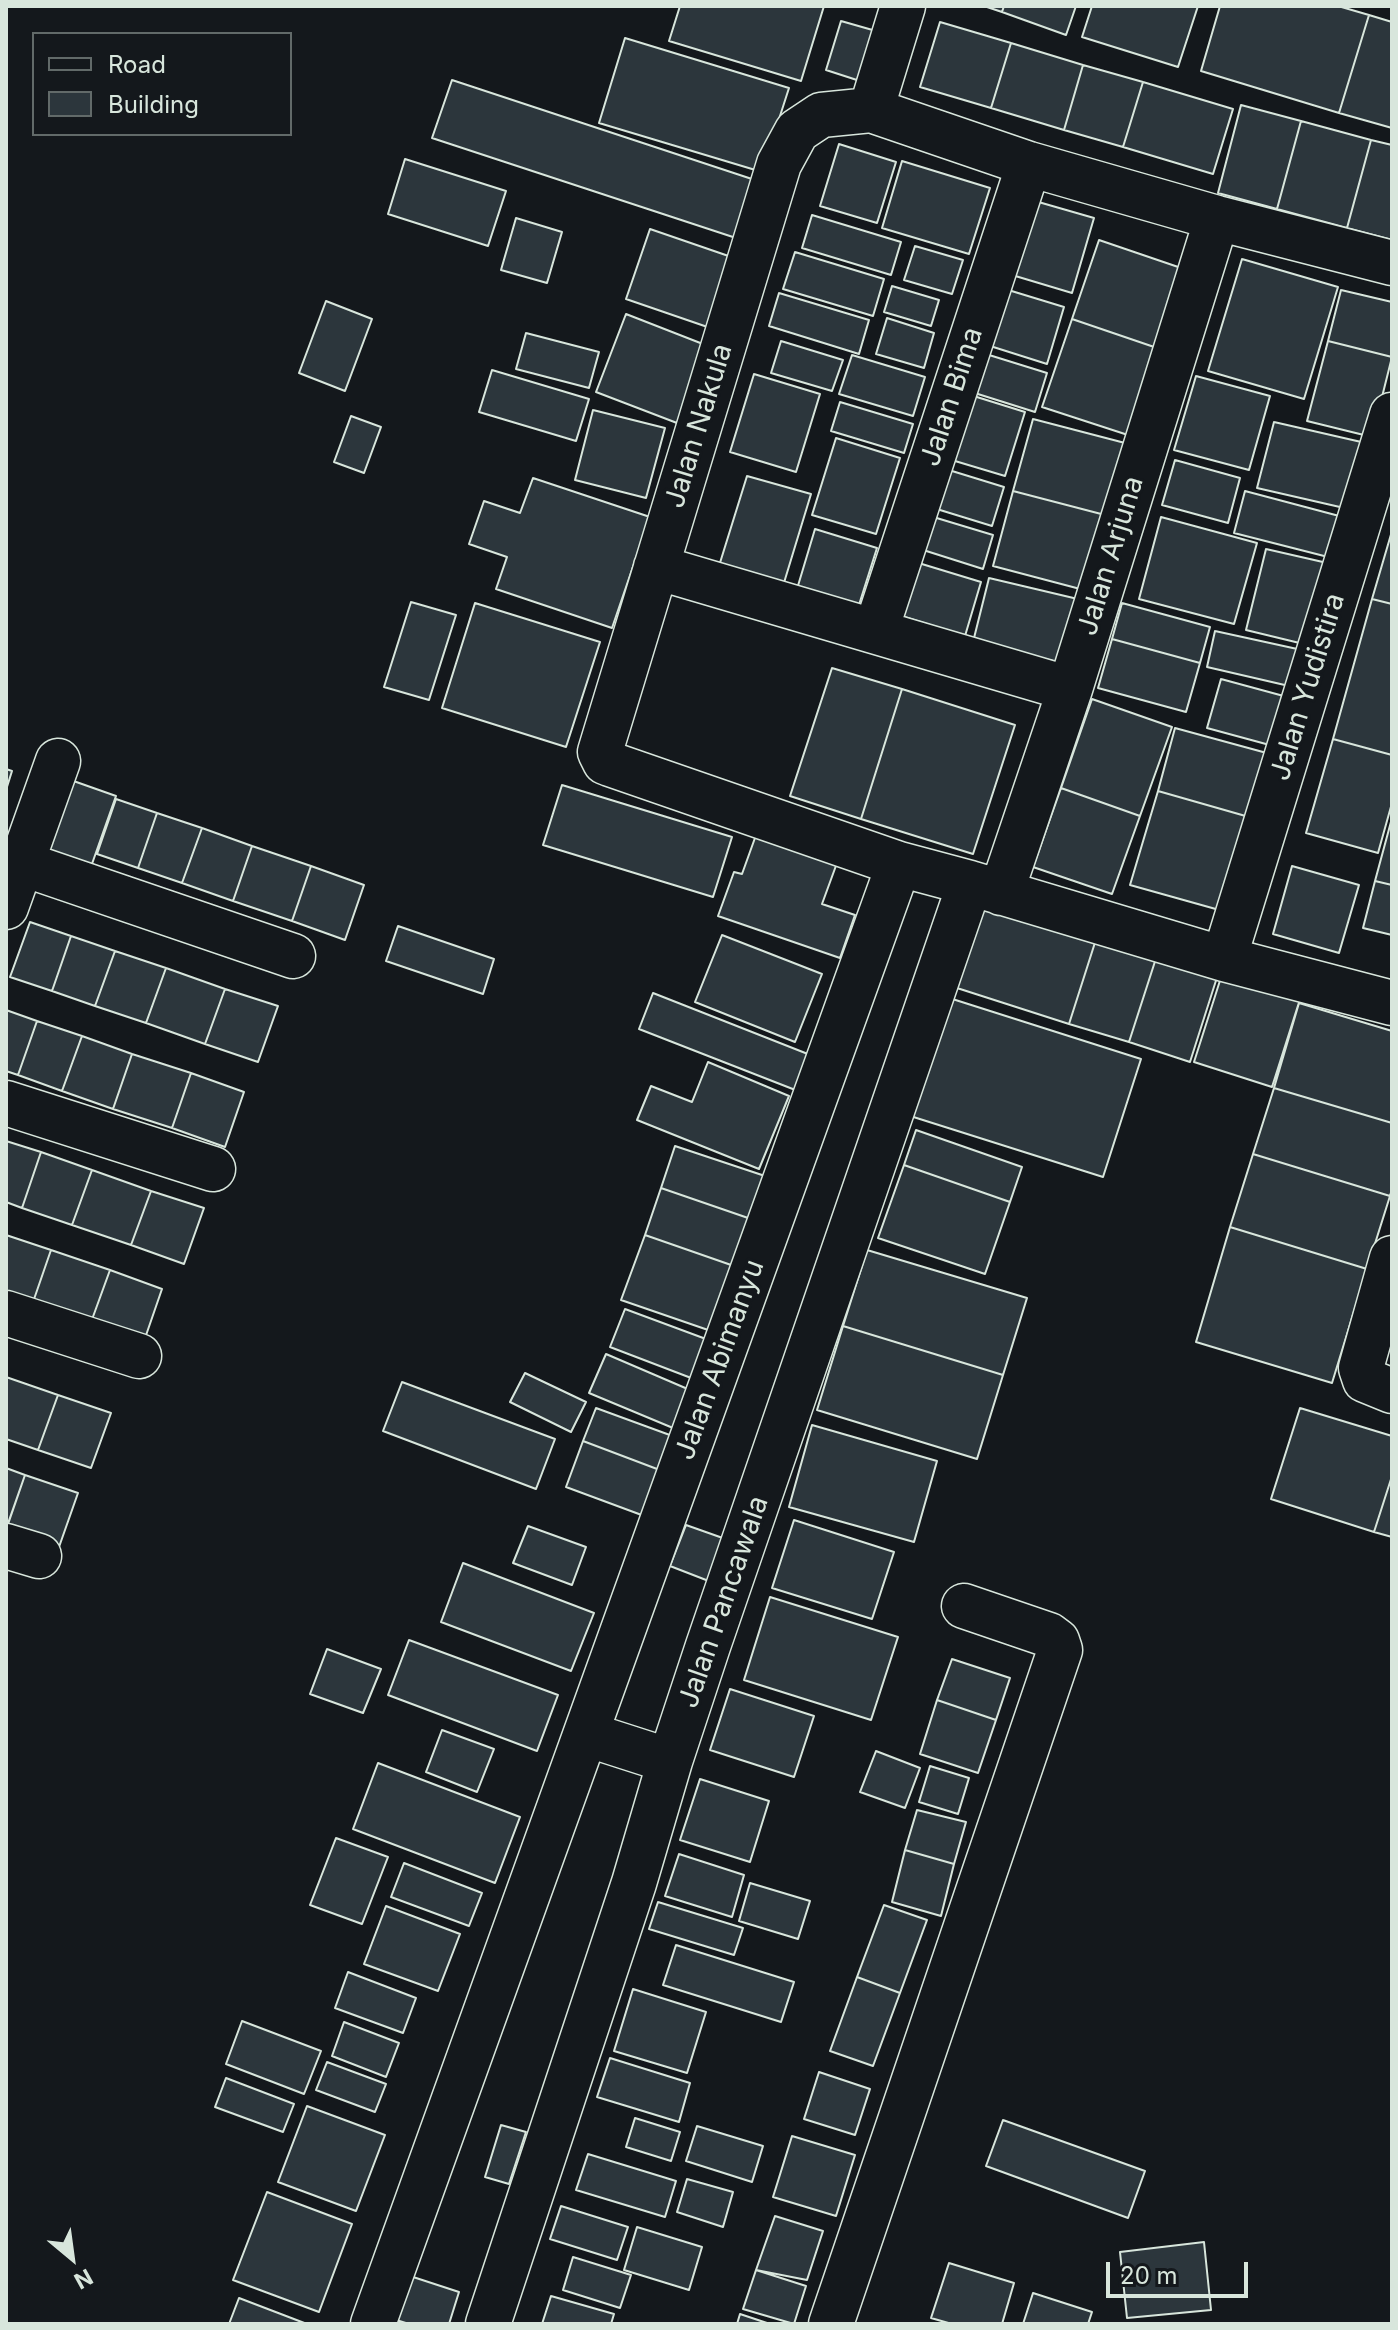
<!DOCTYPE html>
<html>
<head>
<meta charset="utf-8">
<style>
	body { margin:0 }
	#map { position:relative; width:1398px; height:2330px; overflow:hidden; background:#14181c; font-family:Inter,sans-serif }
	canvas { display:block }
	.frame { position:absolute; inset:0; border:8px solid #d8e6dc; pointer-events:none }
	.legend { position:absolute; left:32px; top:32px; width:260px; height:104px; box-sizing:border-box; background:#14181c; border:2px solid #626a69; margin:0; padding:10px 14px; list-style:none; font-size:24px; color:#d8e6dc }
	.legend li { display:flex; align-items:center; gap:16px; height:40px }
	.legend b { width:40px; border:2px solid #626a69 }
	.north { position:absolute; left:32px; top:2218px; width:80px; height:80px; -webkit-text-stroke:6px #14181c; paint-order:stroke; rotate:151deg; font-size:22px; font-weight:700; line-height:32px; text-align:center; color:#d8e6dc }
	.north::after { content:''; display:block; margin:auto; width:28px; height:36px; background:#d8e6dc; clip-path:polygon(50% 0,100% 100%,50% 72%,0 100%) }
	.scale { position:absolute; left:1106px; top:2262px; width:142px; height:36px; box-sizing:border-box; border:4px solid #d8e6dc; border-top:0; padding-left:10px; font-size:24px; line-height:28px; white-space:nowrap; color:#d8e6dc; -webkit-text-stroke:6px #14181c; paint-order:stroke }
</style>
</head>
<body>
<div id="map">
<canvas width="1398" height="2330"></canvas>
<div class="frame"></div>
<ul class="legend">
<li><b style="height:10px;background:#14181c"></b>Road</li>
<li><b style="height:22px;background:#2c363c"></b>Building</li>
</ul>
<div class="north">N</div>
<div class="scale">20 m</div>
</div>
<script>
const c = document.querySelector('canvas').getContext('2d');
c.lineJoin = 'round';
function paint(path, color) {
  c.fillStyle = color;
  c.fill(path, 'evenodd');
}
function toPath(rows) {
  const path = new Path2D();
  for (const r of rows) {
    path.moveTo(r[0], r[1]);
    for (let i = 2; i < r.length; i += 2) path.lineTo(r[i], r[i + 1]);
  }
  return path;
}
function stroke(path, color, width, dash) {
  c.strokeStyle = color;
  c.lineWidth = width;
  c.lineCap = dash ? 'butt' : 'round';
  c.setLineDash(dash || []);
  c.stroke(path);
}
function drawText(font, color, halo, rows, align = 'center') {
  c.font = font + ' Inter,sans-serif';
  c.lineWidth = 6;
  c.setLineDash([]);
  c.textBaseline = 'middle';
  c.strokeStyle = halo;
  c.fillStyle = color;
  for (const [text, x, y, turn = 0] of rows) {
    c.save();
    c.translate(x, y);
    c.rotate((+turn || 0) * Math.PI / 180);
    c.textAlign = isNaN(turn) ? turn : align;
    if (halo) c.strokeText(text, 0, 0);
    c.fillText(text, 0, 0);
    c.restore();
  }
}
const building = toPath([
	[680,6,824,6,801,81,669,41,680,6],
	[984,6,1004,6,1002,12,984,6],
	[1004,6,1076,6,1066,35,1002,12,1004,6],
	[1092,6,1198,6,1178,67,1082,37,1092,6],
	[1220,6,1338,6,1369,15,1339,113,1201,71,1220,6],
	[1369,15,1392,22,1392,128,1339,113,1369,15],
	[841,21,876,31,860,81,826,70,841,21],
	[940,22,1011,43,991,108,920,87,940,22],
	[625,38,789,88,762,172,599,123,625,38],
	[1011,43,1083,65,1064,130,991,108,1011,43],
	[1083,65,1143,82,1123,147,1064,130,1083,65],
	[452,80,761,182,742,240,432,138,452,80],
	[1143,82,1233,109,1213,174,1123,147,1143,82],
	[1241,105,1301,121,1277,209,1218,193,1241,105],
	[1301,121,1371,140,1347,228,1277,209,1301,121],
	[1371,140,1392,145,1392,240,1347,228,1371,140],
	[839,144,896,162,877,223,820,206,839,144],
	[405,159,506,191,488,246,388,214,405,159],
	[902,161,990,188,969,254,882,228,902,161],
	[1035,201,1094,218,1072,293,1012,275,1035,201],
	[812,215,901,242,891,275,802,248,812,215],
	[516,218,562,232,547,283,501,270,516,218],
	[650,229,746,262,722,332,626,299,650,229],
	[1099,240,1187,270,1160,349,1072,319,1099,240],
	[915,246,963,260,952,294,904,280,915,246],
	[795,252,884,279,873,316,783,289,795,252],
	[1242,259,1338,287,1304,399,1208,371,1242,259],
	[892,286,939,300,931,326,884,312,892,286],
	[1005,289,1064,307,1047,364,987,345,1005,289],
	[1341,290,1392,302,1392,357,1328,341,1341,290],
	[779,293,869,320,859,354,769,326,779,293],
	[326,301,372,319,345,391,299,373,326,301],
	[626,314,708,346,677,423,596,392,626,314],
	[887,318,934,333,924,368,876,354,887,318],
	[1072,319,1160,349,1131,436,1042,407,1072,319],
	[526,333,599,352,589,388,516,369,526,333],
	[781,341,843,360,832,391,771,373,781,341],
	[1328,341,1392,357,1372,437,1307,421,1328,341],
	[973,350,1047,373,1035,412,962,389,973,350],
	[852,355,925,377,913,416,839,394,852,355],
	[492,370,589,399,576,441,479,412,492,370],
	[754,374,820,394,796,472,730,452,754,374],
	[1196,376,1270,396,1249,470,1174,450,1196,376],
	[964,393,1025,412,1005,476,945,458,964,393],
	[840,402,913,424,904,453,831,431,840,402],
	[593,410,665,428,646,498,575,480,593,410],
	[351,416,381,427,364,473,334,462,351,416],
	[1033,419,1125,443,1105,515,1013,491,1033,419],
	[1274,422,1370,444,1353,510,1257,488,1274,422],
	[836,438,900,458,876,534,812,515,836,438],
	[1175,460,1240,478,1228,523,1162,505,1175,460],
	[939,467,1004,487,992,526,927,506,939,467],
	[747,476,811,494,783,586,719,566,747,476],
	[533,478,650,517,612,628,496,589,507,557,469,544,484,501,520,513,533,478],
	[1013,491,1105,515,1084,590,993,566,1013,491],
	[1245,491,1343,517,1332,558,1234,533,1245,491],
	[930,516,993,535,983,569,920,549,930,516],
	[1161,517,1257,543,1234,624,1139,599,1161,517],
	[815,529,877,548,858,608,797,589,815,529],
	[1392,531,1392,604,1372,599,1392,531],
	[1266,549,1336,565,1316,647,1246,630,1266,549],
	[912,561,981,582,965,636,895,614,912,561],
	[989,578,1082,600,1066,664,973,642,989,578],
	[1372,599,1392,604,1392,755,1333,739,1372,599],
	[411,602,456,615,429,700,384,687,411,602],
	[475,603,600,642,566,747,442,708,475,603],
	[1122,603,1210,627,1200,663,1112,639,1122,603],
	[1215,631,1311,652,1302,689,1207,667,1215,631],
	[1112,639,1200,663,1186,712,1098,688,1112,639],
	[832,668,902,689,861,819,790,796,832,668],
	[1221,679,1291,698,1277,747,1207,728,1221,679],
	[902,689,1015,725,973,854,861,819,902,689],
	[1092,699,1172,727,1140,816,1061,788,1092,699],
	[1175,728,1274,755,1256,819,1158,791,1175,728],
	[1333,739,1392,755,1392,803,1378,853,1306,833,1333,739],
	[6,769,12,771,6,790,6,769],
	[65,778,116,796,87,878,36,860,65,778],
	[562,785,732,837,713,897,543,845,562,785],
	[1061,788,1140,816,1112,894,1033,867,1061,788],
	[1158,791,1256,819,1230,913,1130,885,1158,791],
	[116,799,157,813,138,868,97,854,116,799],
	[157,813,202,828,182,883,138,868,157,813],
	[1392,818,1392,885,1375,881,1392,818],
	[760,824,841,852,822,904,855,915,840,958,718,916,734,872,742,874,760,824],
	[202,828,252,846,233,901,182,883,202,828],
	[252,846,311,866,292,921,233,901,252,846],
	[311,866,364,885,345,940,292,921,311,866],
	[1292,866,1359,885,1339,953,1273,934,1292,866],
	[1375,881,1392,885,1392,935,1363,928,1375,881],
	[987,895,1099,930,1069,1024,957,988,987,895],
	[30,922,71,936,52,991,10,977,30,922],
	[398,926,494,959,483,994,386,961,398,926],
	[1099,930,1159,949,1129,1042,1069,1024,1099,930],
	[722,935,822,974,795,1042,695,1002,722,935],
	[71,936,115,951,95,1006,52,991,71,936],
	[1159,949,1220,968,1190,1062,1129,1042,1159,949],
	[115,951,166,968,146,1023,95,1006,115,951],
	[166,968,225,989,205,1044,146,1023,166,968],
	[1224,968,1302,993,1272,1087,1194,1062,1224,968],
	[225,989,278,1006,258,1062,205,1044,225,989],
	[653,993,818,1058,803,1093,639,1029,653,993],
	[943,996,1141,1059,1103,1177,904,1114,943,996],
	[1299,1003,1392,1031,1392,1123,1274,1088,1299,1003],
	[6,1010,37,1021,18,1075,6,1071,6,1010],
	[37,1021,82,1036,62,1091,18,1075,37,1021],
	[82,1036,132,1054,113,1109,62,1091,82,1036],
	[132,1054,191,1073,172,1128,113,1109,132,1054],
	[708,1062,789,1096,759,1169,637,1120,651,1086,692,1102,708,1062],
	[191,1073,244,1092,225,1147,172,1128,191,1073],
	[1274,1088,1392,1123,1392,1189,1390,1196,1253,1154,1274,1088],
	[916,1130,1022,1167,1010,1202,904,1165,916,1130],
	[6,1141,41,1152,22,1208,6,1202,6,1141],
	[675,1146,765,1176,751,1219,661,1188,675,1146],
	[41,1152,92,1170,72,1225,22,1208,41,1152],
	[1253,1154,1390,1196,1367,1269,1230,1227,1253,1154],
	[904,1165,1010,1202,985,1274,878,1238,904,1165],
	[92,1170,151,1191,131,1245,72,1225,92,1170],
	[661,1188,751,1219,734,1266,645,1235,661,1188],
	[151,1191,204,1208,184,1264,131,1245,151,1191],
	[1230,1227,1367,1269,1332,1383,1196,1342,1230,1227],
	[6,1235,51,1250,32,1305,6,1296,6,1235],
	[645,1235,734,1266,711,1331,621,1300,645,1235],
	[51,1250,110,1270,90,1325,32,1305,51,1250],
	[867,1250,1027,1298,1003,1375,843,1326,867,1250],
	[110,1270,162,1289,143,1344,90,1325,110,1270],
	[625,1309,714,1342,699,1381,610,1347,625,1309],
	[843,1326,1003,1375,977,1459,817,1410,843,1326],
	[606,1354,690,1390,673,1428,589,1393,606,1354],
	[525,1373,586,1402,571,1432,510,1402,525,1373],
	[6,1377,58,1395,38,1450,6,1439,6,1377],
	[402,1382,555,1439,536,1489,383,1431,402,1382],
	[58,1395,111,1413,91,1468,38,1450,58,1395],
	[596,1408,678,1438,665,1472,583,1441,596,1408],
	[1300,1408,1392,1436,1392,1476,1374,1532,1271,1499,1300,1408],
	[812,1425,937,1461,914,1542,789,1507,812,1425],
	[583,1441,665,1472,647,1517,566,1487,583,1441],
	[6,1468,25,1475,6,1529,6,1468],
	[25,1475,78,1493,59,1547,6,1530,25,1475],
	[1392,1476,1392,1537,1374,1532,1392,1476],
	[794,1520,894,1552,872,1619,772,1588,794,1520],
	[686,1525,734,1542,719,1585,670,1566,686,1525],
	[528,1526,586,1547,572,1585,513,1563,528,1526],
	[463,1563,594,1613,571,1671,441,1622,463,1563],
	[770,1597,898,1637,871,1720,744,1680,770,1597],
	[409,1640,558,1695,537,1751,388,1695,409,1640],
	[327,1649,381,1669,363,1713,310,1694,327,1649],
	[952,1659,1010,1678,996,1720,937,1700,952,1659],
	[730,1689,814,1716,794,1777,710,1750,730,1689],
	[937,1700,996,1720,978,1773,920,1754,937,1700],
	[442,1730,494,1749,477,1792,426,1772,442,1730],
	[876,1751,920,1768,905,1808,860,1792,876,1751],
	[378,1763,520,1817,495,1883,353,1829,378,1763],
	[930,1766,969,1778,958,1814,919,1802,930,1766],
	[700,1779,769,1801,750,1862,680,1840,700,1779],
	[917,1810,966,1822,954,1864,905,1850,917,1810],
	[336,1838,388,1857,362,1924,310,1905,336,1838],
	[905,1850,954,1864,941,1916,892,1902,905,1850],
	[679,1854,744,1875,732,1917,665,1896,679,1854],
	[404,1863,482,1893,469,1926,391,1897,404,1863],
	[750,1883,810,1901,798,1939,739,1921,750,1883],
	[658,1902,743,1928,734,1955,649,1929,658,1902],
	[884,1905,927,1920,900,1993,857,1977,884,1905],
	[386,1906,460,1934,438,1991,364,1964,386,1906],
	[676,1945,794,1982,781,2022,663,1985,676,1945],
	[348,1972,416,1998,403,2033,335,2008,348,1972],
	[857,1977,900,1993,873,2066,830,2051,857,1977],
	[633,1989,706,2012,687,2073,614,2051,633,1989],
	[242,2021,321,2051,304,2094,226,2064,242,2021],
	[344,2022,399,2043,386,2077,332,2056,344,2022],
	[610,2058,690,2083,679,2122,597,2097,610,2058],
	[327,2062,386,2084,375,2112,316,2090,327,2062],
	[819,2072,870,2089,855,2135,804,2119,819,2072],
	[226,2078,294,2104,283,2132,215,2107,226,2078],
	[307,2106,385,2135,356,2211,278,2182,307,2106],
	[635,2118,680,2132,671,2161,626,2147,635,2118],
	[1003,2120,1145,2171,1128,2218,986,2166,1003,2120],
	[501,2125,526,2132,509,2184,485,2177,501,2125],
	[697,2126,763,2146,752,2182,686,2161,697,2126],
	[792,2136,855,2155,836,2216,773,2197,792,2136],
	[588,2154,676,2181,665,2217,576,2190,588,2154],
	[687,2179,733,2192,723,2227,677,2212,687,2179],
	[267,2192,352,2224,319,2312,233,2280,267,2192],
	[561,2206,628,2227,617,2260,550,2239,561,2206],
	[775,2216,823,2231,807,2280,756,2270,775,2216],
	[637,2227,702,2247,689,2290,624,2270,637,2227],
	[1204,2242,1211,2310,1127,2318,1120,2252,1204,2242],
	[573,2257,631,2275,620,2308,563,2290,573,2257],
	[949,2263,1014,2283,1002,2324,952,2324,931,2318,949,2263],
	[756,2270,806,2286,794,2324,743,2309,756,2270],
	[407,2275,459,2292,449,2324,409,2324,393,2319,407,2275],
	[1033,2293,1092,2312,1088,2324,1023,2324,1033,2293],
	[551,2296,614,2314,611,2324,542,2324,551,2296],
	[239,2298,307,2324,229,2324,239,2298],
	[740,2314,770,2324,737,2324,740,2314]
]);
const minor = toPath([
	[871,110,903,6],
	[1392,263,1217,218,1029,164,871,110,821,115,797,131,779,164,600,752,605,762,610,764,899,864,970,883,1224,959,1392,1003],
	[656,567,1070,689],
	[876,630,1029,164],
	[6,858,293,956],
	[1001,893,1070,689,1217,218],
	[6,907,58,761],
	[1224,959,1392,415],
	[6,1103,213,1169],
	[1392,1258,1361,1368,1365,1380,1392,1391],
	[6,1313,139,1356],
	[6,1546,39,1556],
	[586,1734,670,1761],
	[373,2324,899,864],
	[488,2324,634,1883,670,1761,708,1646,970,883],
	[831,2324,1060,1650,1057,1641,1049,1635,964,1606]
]);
const streetNames = [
	["Jalan Bima",952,397,-72],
	["Jalan Nakula",699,426,-73],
	["Jalan Arjuna",1111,556,-73],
	["Jalan Yudistira",1308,687,-73],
	["Jalan Abimanyu",720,1360,-70],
	["Jalan Pancawala",724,1602,-71]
];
paint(building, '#2c363c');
stroke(building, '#d8e6dc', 2);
stroke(minor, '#d8e6dc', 47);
stroke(minor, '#14181c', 44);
drawText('28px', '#d8e6dc', '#14181c', streetNames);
</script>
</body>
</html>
